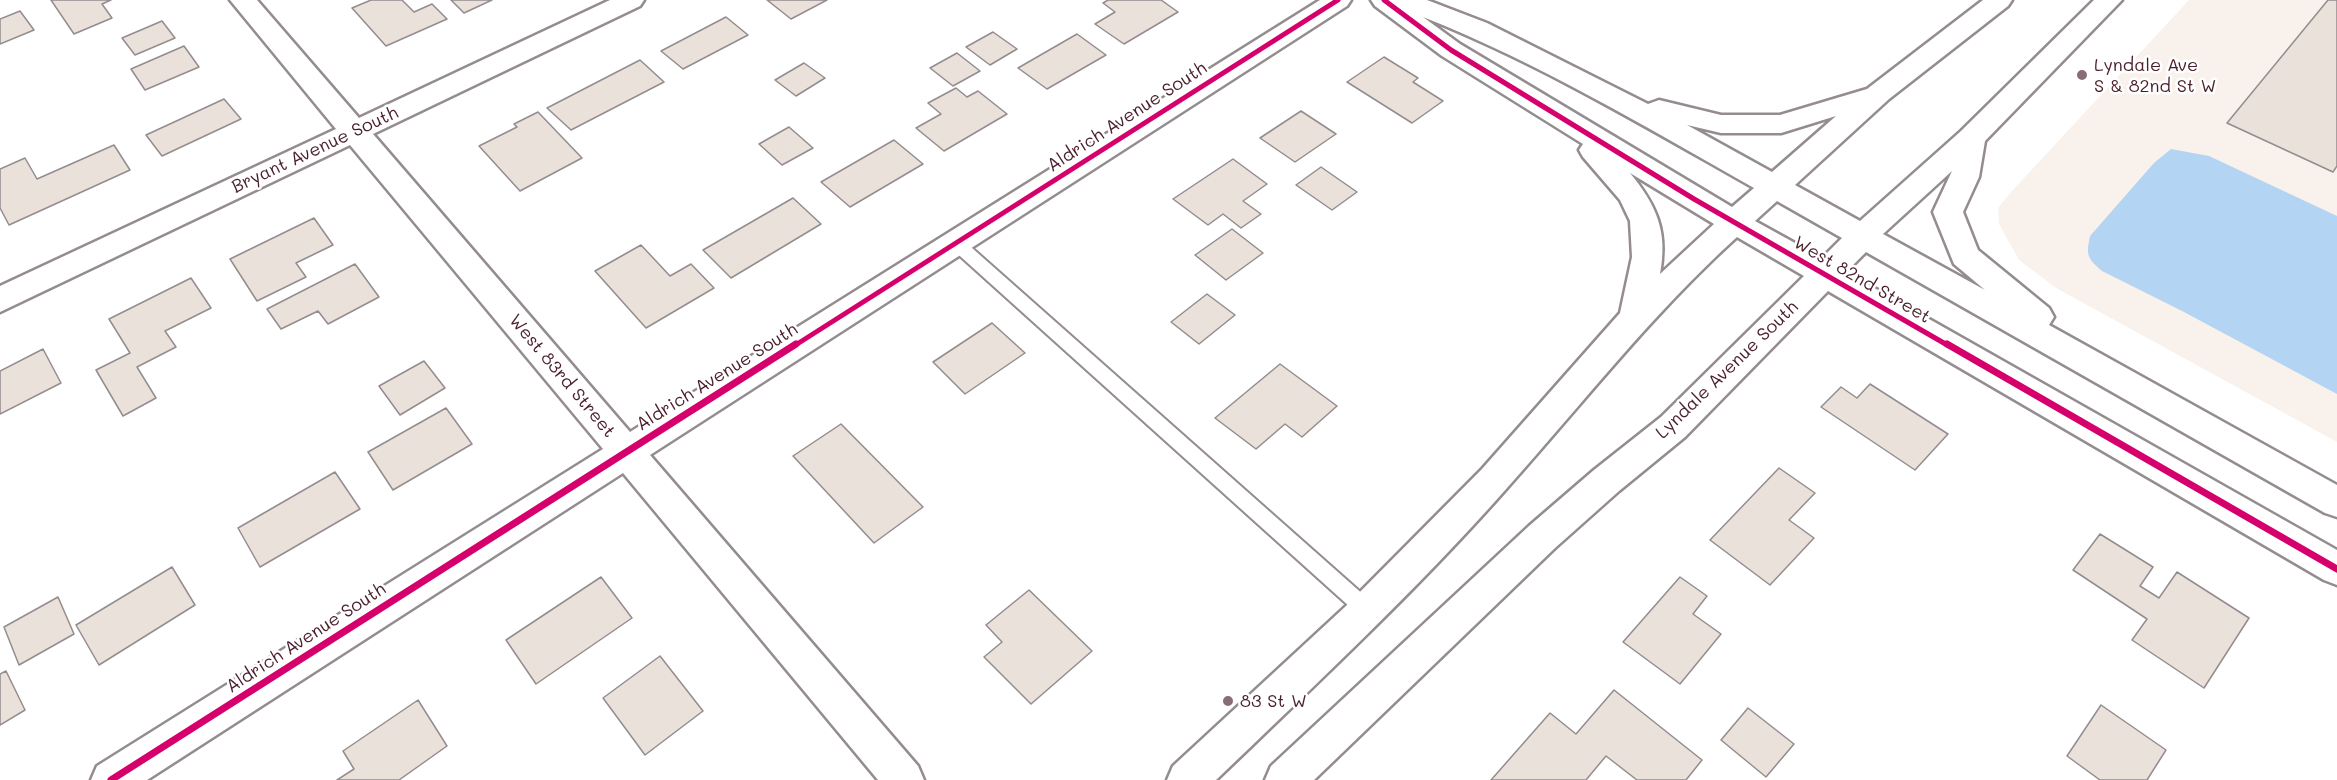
<!DOCTYPE html>
<style>
body{margin:0}
canvas{display:block;background:#fff}
</style>
<canvas width="2337" height="780"></canvas>
<script>
const ctx = document.querySelector('canvas').getContext('2d');
ctx.lineJoin = 'round';
function fill(path, color) {
  ctx.fillStyle = color;
  ctx.fill(path, 'evenodd');
}
function trace(path, color, width, dash) {
  ctx.strokeStyle = color;
  ctx.lineWidth = width;
  ctx.lineCap = dash ? 'butt' : 'round';
  ctx.setLineDash(dash || []);
  ctx.stroke(path);
}
function drawText(font, color, halo, rows, align = 'center') {
  ctx.font = font + ' Mali,sans-serif';
  ctx.lineWidth = 5;
  ctx.setLineDash([]);
  ctx.textBaseline = 'middle';
  ctx.strokeStyle = halo;
  ctx.fillStyle = color;
  for (const [text, x, y, turn = 0] of rows) {
    ctx.save();
    ctx.translate(x, y);
    ctx.rotate((+turn || 0) * Math.PI / 180);
    ctx.textAlign = isNaN(turn) ? turn : align;
    if (halo) ctx.strokeText(text, 0, 0);
    ctx.fillText(text, 0, 0);
    ctx.restore();
  }
}
fill(new Path2D(`
 M2189,0h148v442l-281,-154 -37,-28 -20,-36 -1,-16 13,-16z`), '#f9f2ec');
fill(new Path2D(`
 M2171,149l38,7 128,60v178l-153,-82 -82,-41c-15,-13 -16,-16 -12,-35l64,-73z`), '#b3d4f2');
const building = new Path2D(`
 M51,0h60l-9,4 10,14 -38,16z
 M371,0h31l12,12 18,-8 15,15 -61,27 -34,-38z
 M451,0h41l-28,13z
 M767,0h60l-36,19z
 M1108,0h53l17,12 -54,32 -29,-20 20,-12 -12,-9z
 M2328,0h9v166l-4,6 -106,-49z
 M20,11l14,19 -34,14v-25z
 M726,17l22,18 -65,34 -22,-18z
 M162,21l13,17 -40,17 -13,-17z
 M993,32l24,17 -27,16 -24,-18z
 M1077,34l29,21 -59,34 -29,-21z
 M184,46l15,21 -54,23 -14,-21z
 M957,53l23,18 -27,15 -23,-18z
 M1384,57l34,21 -5,4 30,19 -31,22 -65,-41z
 M640,60l24,22 -93,48 -24,-22z
 M804,63l21,15 -29,18 -21,-16z
 M956,88l11,9 11,-6 29,23 -63,37 -28,-23 25,-14 -13,-11z
 M224,99l17,20 -79,37 -16,-21z
 M1301,111l35,23 -41,28 -35,-24z
 M538,112l44,46 -62,33 -41,-45 38,-19 -3,-3z
 M789,127l24,21 -31,17 -23,-21z
 M894,140l29,24 -73,43 -29,-25z
 M114,145l16,25 -121,55 -9,-17v-39l25,-11 12,21z
 M1233,159l34,25 -24,17 18,13 -20,14 -18,-14 -15,11 -35,-26z
 M1321,167l36,25 -25,18 -36,-25z
 M793,198l28,26 -90,54 -28,-28z
 M314,218l19,27 -37,18 10,14 -49,24 -27,-42z
 M1232,229l31,24 -37,27 -31,-25z
 M641,245l29,31 21,-12 23,24 -68,40 -51,-57z
 M355,264l24,33 -51,27 -10,-13 -37,18 -14,-20z
 M191,278l20,30 -46,23 11,16 -39,20 19,31 -33,18 -27,-46 34,-17 -21,-34z
 M1207,294l28,21 -36,29 -28,-22z
 M992,323l33,30 -60,41 -32,-32z
 M43,349l18,34 -61,31v-43z
 M424,361l21,27 -45,27 -21,-29z
 M1280,364l57,42 -35,31 -17,-13 -29,25 -41,-31z
 M1870,384l78,50 -33,36 -94,-63 20,-20 16,11z
 M446,408l26,36 -79,46 -25,-38z
 M841,424l82,83 -49,36 -81,-87z
 M1779,468l36,25 -26,27 25,18 -44,47 -60,-45z
 M335,472l25,37 -100,58 -22,-39z
 M2100,534l53,33 -13,19 19,12 18,-26 72,46 -45,70 -72,-48 15,-21 -74,-49z
 M172,567l23,38 -96,60 -23,-40z
 M601,577l31,41 -96,66 -30,-44z
 M1680,577l27,19 -14,18 28,20 -41,50 -57,-42z
 M1029,590l63,61 -61,53 -47,-47 18,-15 -16,-17z
 M58,597l16,37 -55,31 -15,-38z
 M660,656l43,55 -58,44 -42,-57z
 M6,671l19,39 -25,15v-51z
 M1614,690l88,70 -16,20h-49l-31,-24 -20,24h-95l59,-67 26,21z
 M418,700l29,46 -48,34h-62l17,-11 -11,-18z
 M2101,705l65,45 -19,30h-47l-33,-24z
 M1748,708l46,36 -28,33 -45,-37z`);
fill(building, '#eae1db');
trace(building, '#948c8e', 1.5);
const lane = new Path2D(`
 M957,238l6,2 411,364 3,6 -3,6 -7,3 -7,-3 -409,-368 -2,-4 2,-4z`);
const street = new Path2D(`
 M230,0h27l102,118 251,-118h34l-4,6 -267,128 257,298 690,-432h31l-4,6 -697,449 268,311 6,14h-46l-255,-307 -476,307h-56l6,-14 506,-317 -253,-304 -350,167v-26l336,-157z`);
const secondary = new Path2D(`
 M1371,0h56l60,23 161,81 11,-4 62,15h59l87,-26 116,-89h29l-4,6 -119,93 -94,86 65,36 101,-90 133,-131h28l-137,141 -6,36 -16,35 15,38 71,58 5,9 -5,8 288,160v32l-12,-4 -459,-261 -20,20 491,278v35l-13,-5 -496,-289 -143,146 -66,54 -64,57 -241,232h-49l6,-14 258,-240 65,-56 67,-53 143,-141 -67,-39c-85,77 -154,166 -230,251 -91,103 -192,197 -291,292h-49l6,-14 173,-160 136,-137 138,-156 12,-56 -2,-36 -10,-21 -37,-43 -4,-7 4,-6 -141,-88 -67,-50zM1423,17c116,46 223,110 331,171l-22,19 -272,-163zM1836,116l-64,56 -85,-47 34,8h60zM1952,171l-19,41 21,52 31,26 -102,-56zM1630,173l84,51 -54,50c8,-42 -3,-68 -30,-101zM1777,201l65,37 -20,20 -67,-37z`);
trace(lane, '#948c8e', 4);
trace(street, '#948c8e', 5);
trace(secondary, '#948c8e', 5);
fill(lane, '#fff');
fill(street, '#fff');
fill(secondary, '#fff');
trace(new Path2D(`
 M1384,0l67,50 243,149 255,147
 M794,346l544,-346`), '#d6006c', 5);
trace(new Path2D(`
 M1947,344l390,225
 M111,780l685,-436`), '#d6006c', 7);
for (const [x, y, r, color] of [
 [2082,75,6,"#896d75"],
 [1228,701,6,"#896d75"]
]) {
  const dot = new Path2D();
  dot.arc(x, y, r, 0, 2 * Math.PI);
  ctx.fillStyle = color;
  ctx.fill(dot);
  trace(dot, '#fff', 2);
}
drawText('18px', '#4a1f2b', '#fff', [
 ["Lyndale Ave",2094,65],
 ["S & 82nd St W",2094,86],
 ["83 St W",1240,701]
], 'left');
drawText('18px', '#4a1f2b', '#fff', [
 ["Aldrich Avenue South",1127,117,-33],
 ["Bryant Avenue South",315,150,-25],
 ["West 82nd Street",1862,280,30],
 ["Lyndale Avenue South",1727,370,-44],
 ["West 83rd Street",562,376,50],
 ["Aldrich Avenue South",717,377,-32],
 ["Aldrich Avenue South",306,638,-33]
]);
</script>
